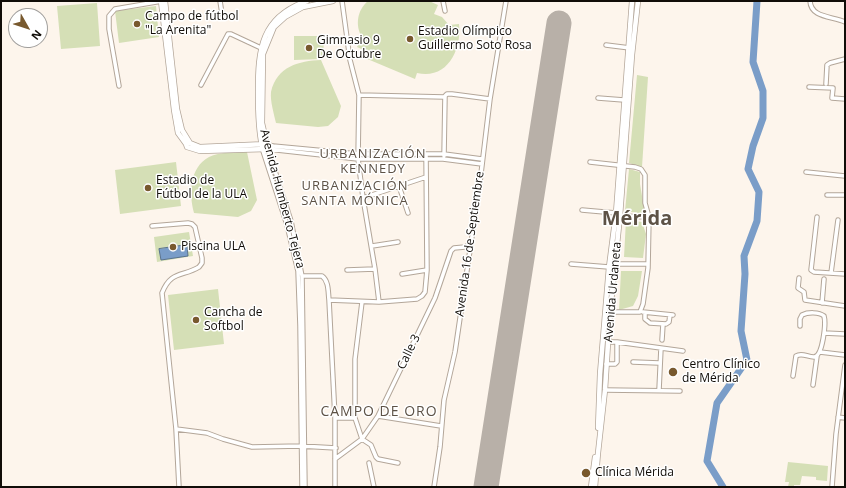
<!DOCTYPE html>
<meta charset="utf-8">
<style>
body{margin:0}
#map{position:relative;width:846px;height:488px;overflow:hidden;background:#fdf5ec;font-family:"Open Sans",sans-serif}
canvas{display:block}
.frame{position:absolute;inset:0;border:2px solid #110d08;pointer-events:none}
.north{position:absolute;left:8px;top:8px;width:40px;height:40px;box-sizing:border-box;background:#fff;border:1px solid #a09e9c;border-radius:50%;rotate:129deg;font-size:11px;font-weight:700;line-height:16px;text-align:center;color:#110d08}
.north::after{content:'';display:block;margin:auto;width:14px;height:18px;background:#78592e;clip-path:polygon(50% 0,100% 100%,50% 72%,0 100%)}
</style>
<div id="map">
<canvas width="846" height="488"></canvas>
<div class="frame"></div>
<div class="north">N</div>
</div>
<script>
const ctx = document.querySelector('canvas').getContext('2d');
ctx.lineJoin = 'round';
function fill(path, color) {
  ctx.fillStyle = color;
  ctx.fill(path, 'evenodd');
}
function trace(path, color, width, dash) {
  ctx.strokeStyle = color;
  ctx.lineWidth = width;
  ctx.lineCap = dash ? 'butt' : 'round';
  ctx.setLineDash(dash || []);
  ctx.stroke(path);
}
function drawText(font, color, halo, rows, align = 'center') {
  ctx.font = font + ' "Open Sans",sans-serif';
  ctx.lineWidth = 3;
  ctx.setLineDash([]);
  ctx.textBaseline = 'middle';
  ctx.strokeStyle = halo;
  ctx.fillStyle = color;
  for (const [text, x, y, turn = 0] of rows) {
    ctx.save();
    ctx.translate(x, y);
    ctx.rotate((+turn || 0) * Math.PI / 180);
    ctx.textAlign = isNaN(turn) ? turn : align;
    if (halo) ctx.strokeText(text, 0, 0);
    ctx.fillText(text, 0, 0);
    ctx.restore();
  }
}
fill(new Path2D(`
 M368,1h61l9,4 -4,9 8,3 7,8 10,-1c3,26 -12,56 -42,49l-2,6 -50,-21 3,-6 -11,-5 5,-10c-7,-11 -5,-27 6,-36z
 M97,3l3,43 -39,3 -4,-43z
 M156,6l3,31 -40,6 -4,-32z
 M294,36h30l-1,23 -29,1z
 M321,60l20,46 -3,11 -10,9 -10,1 -42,-4c-2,-9 -6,-22 -5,-31 6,-26 28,-31 50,-32z
 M637,75l11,2 -6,90 -13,-4z
 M247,152l10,48 -6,11 -13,6 -44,-4c-5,-19 -5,-45 15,-56 11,-5 26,-5 38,-5z
 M176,162l5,44 -61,8 -5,-44z
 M629,169l11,3v12l5,30 -20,-3z
 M626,220l16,2 4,12 -3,24 -19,-1z
 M189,232l4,24 -36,6 -3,-25z
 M621,271h21l-4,25 -5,10 -14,4z
 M218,289l6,55 -50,6 -6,-55z
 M788,462l40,4 -1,15 -11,-1v-3l-14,-1 -2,9h-6v2h-6l1,-5h-4z`), '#d5dfb6');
const water = new Path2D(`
 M187,245l1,11 -27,4 -2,-11z`);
fill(water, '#7a9dc8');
trace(water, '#5a728e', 1);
trace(new Path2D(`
 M723,487l-16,-26 10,-58 30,-43 -6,-29 4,-57 -1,-18 13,-35 2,-29 -11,-23 5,-23 10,-28v-27l-10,-29 4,-61`), '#7a9dc8', 7);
trace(new Path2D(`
 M486,487l73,-464`), '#b8b0a8', 25);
const minor = new Path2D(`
 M220,1l2,13
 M342,1l8,59 9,35 -1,64 5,39 12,71 4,33
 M443,1l2,10
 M810,1c1,17 22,15 35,21
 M606,45l24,3
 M826,84l1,-19 3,-2 15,-4
 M201,85l27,-51h3l30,14
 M119,86l-10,-57v-13l6,-7 47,-8
 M809,87l24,1 -1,10 13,1
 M359,95l85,2
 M598,98l26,2
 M267,144l6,2 85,8h86l38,5
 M262,148l25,77 11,46 2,55 2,161
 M444,156l1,-60 2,-2h5l38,5
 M590,162l45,5 6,2 4,6v28l4,14 -1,51 -5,36 -3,8h-30
 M806,172l39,4
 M399,186l9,27
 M827,195h18
 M363,198l63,-21
 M582,210l34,3
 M620,216l29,1
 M817,217l-6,53 3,2 31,2
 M152,226l36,-3 4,1 3,3 7,31v5l-3,4c-16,10 -28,3 -37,26l14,136 3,58
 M372,246l26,-4
 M571,264l38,3
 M614,264h34
 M347,270l28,-1
 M831,273l7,-53
 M402,274l25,-4
 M302,276h20c7,5 6,16 7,24l6,118v69
 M799,278l-1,10 6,4 1,8 40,6
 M329,300l50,2 38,-3 5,-3 3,-4 2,-22 -1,-116
 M362,302l-7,57v59l7,21 9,6 5,12 2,2 20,4
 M822,303l2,-24
 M643,312l30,3
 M645,313v6l5,4 16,1 3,-2 1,-7
 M824,333l21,1
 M662,340l1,-16
 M608,342h9l66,9
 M820,352l25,3
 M633,362l26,1
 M606,364h9l2,-2v-20
 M793,376l3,-20c6,-4 11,1 18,1 9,-1 12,-34 10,-41 -5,-4 -16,-4 -22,-1l-2,4v7
 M813,385l4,-29
 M605,390l75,1
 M659,390l2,-42
 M378,416l63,10
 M838,417l7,1
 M335,418h20
 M176,429l31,4 16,6 29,8 49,-1 35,2
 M335,459l27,-20 16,-23 57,-118 16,-47 3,-3 11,-1 5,-3
 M369,463l5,24
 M305,487l-3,-211 -11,-55 -23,-72 90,10h85l39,5
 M434,487l6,-40 4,-47 11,-48 25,-170 10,-83 16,-98
 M832,487l4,-53 9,-69`);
const tertiary = new Path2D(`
 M161,1l13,109 4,23 8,11 1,3 13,4 68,-2 -6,-26 1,-69 11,-27 11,-10 18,-10 30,-6
 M165,1l12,108 5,21 8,13 10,4 67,-3
 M262,146c-4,-18 -4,-36 -4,-54 0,-43 3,-75 49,-91
 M598,428l2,-54 9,-107 7,-54 16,-212
 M591,487l4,-30
 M595,487l3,-34 7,-63 5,-78 10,-96 12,-161 6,-54`);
trace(minor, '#b3a699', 5.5);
trace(tertiary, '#b3a699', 6);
trace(minor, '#fff', 3.5);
trace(tertiary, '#fff', 4.5);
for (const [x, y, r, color] of [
 [137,24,4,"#78592e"],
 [410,39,4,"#78592e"],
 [309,48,4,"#78592e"],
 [148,188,4,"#78592e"],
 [173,247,4,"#78592e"],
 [196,320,4,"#78592e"],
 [673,372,5,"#78592e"],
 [586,473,5,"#78592e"]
]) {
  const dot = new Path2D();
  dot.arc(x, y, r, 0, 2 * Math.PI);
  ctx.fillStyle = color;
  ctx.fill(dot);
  trace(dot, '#fff', 1.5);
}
drawText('12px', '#110d08', '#fff', [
 ["Campo de fútbol",145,17],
 ["\"La Arenita\"",145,31],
 ["Estadio Olímpico",418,32],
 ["Guillermo Soto Rosa",418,46],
 ["Gimnasio 9",317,41],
 ["De Octubre",317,55],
 ["Estadio de",156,181],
 ["Fútbol de la ULA",156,195],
 ["Piscina ULA",181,247],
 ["Cancha de",204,313],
 ["Softbol",204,327],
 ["Centro Clínico",682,365],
 ["de Mérida",682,379],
 ["Clínica Mérida",595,473]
], 'left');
drawText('12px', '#110d08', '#fff', [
 ["Avenida Humberto Tejera",282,199,75],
 ["Avenida 16 de Septiembre",470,244,-82],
 ["Avenida Urdaneta",613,292,-85],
 ["Calle 3",409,352,-64]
]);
ctx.letterSpacing = '1px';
drawText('13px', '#5d5246', '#fff', [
 ["URBANIZACIÓN",373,154],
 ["KENNEDY",373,169],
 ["URBANIZACIÓN",355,186],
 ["SANTA MÓNICA",355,201]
]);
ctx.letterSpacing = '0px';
ctx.letterSpacing = '1px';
drawText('14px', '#5d5246', '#fff', [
 ["CAMPO DE ORO",379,412]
]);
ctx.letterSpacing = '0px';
drawText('bold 20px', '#5d5246', '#fff', [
 ["Mérida",637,219]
]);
</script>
